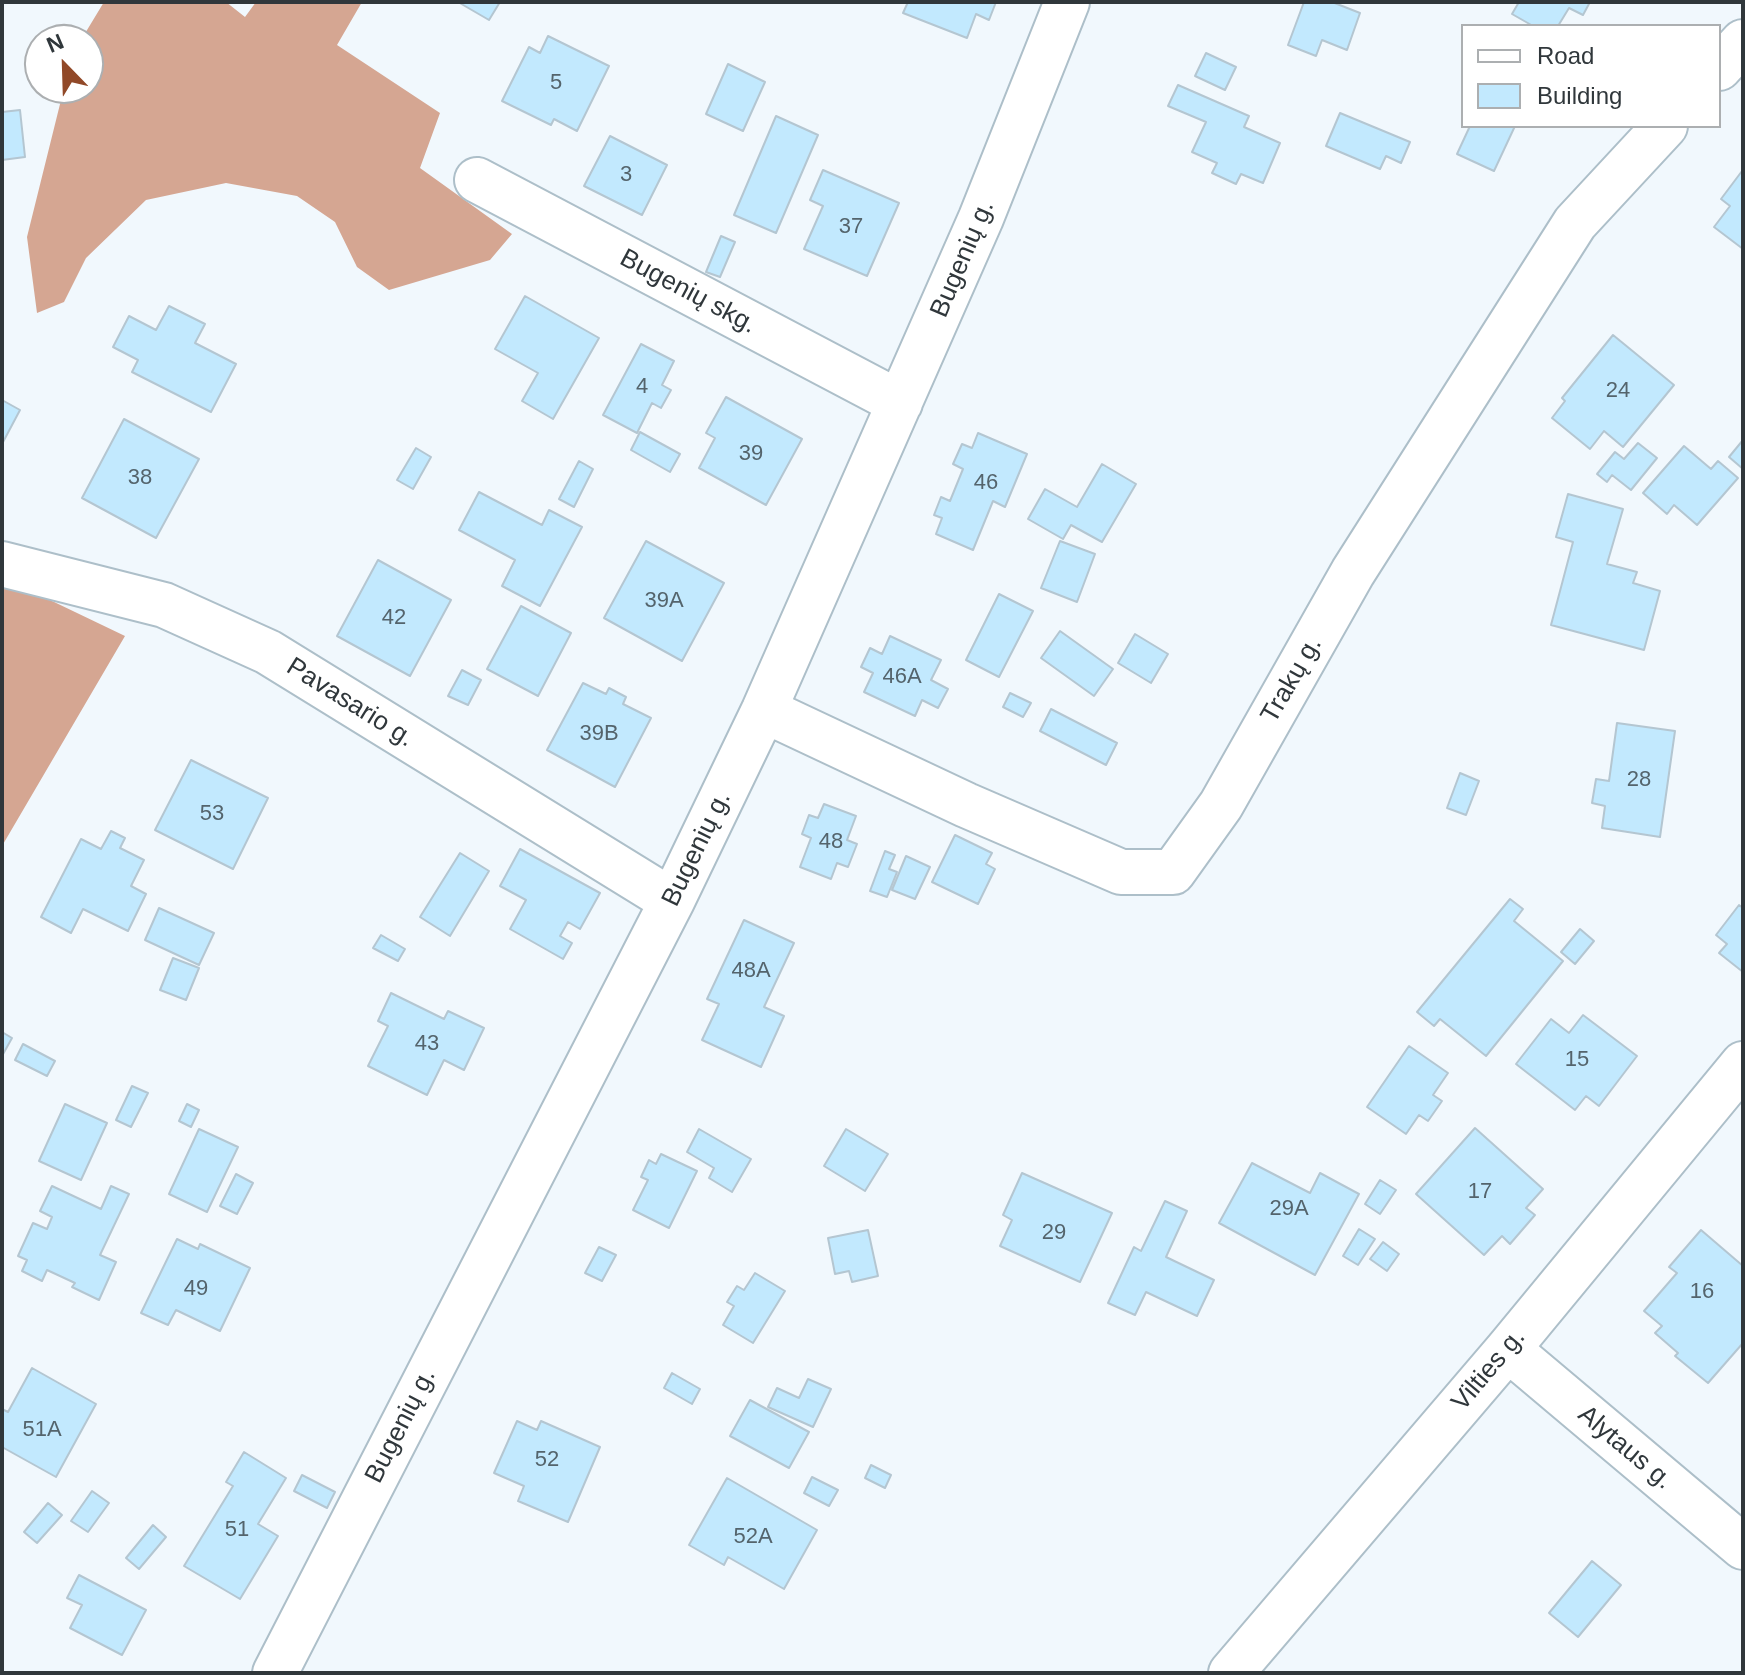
<!DOCTYPE html>
<meta charset="utf-8">
<style>
body{margin:0}
#map{position:relative;width:1745px;height:1675px;overflow:hidden;background:#f1f8fd;font-family:Arial,sans-serif}
canvas{display:block}
.frame{position:absolute;inset:0;border:4px solid #30373b;pointer-events:none}
.legend{position:absolute;left:1461px;top:24px;width:260px;height:104px;box-sizing:border-box;background:#fff;border:2px solid #acafb1;margin:0;padding:10px 14px;list-style:none;font-size:24px;color:#30373b}
.legend li{display:flex;align-items:center;gap:16px;height:40px}
.legend b{width:40px;border:2px solid #acafb1}
.north{position:absolute;left:24px;top:24px;width:80px;height:80px;box-sizing:border-box;background:#fff;border:2px solid #acafb1;border-radius:50%;rotate:337deg;font-size:22px;font-weight:700;line-height:32px;text-align:center;color:#30373b}
.north::after{content:'';display:block;margin:auto;width:28px;height:36px;background:#914928;clip-path:polygon(50% 0,100% 100%,50% 72%,0 100%)}
</style>
<div id="map">
<canvas width="1745" height="1675"></canvas>
<div class="frame"></div>
<ul class="legend">
<li><b style="height:10px;background:#fff"></b>Road</li>
<li><b style="height:22px;background:#c2e9fe"></b>Building</li>
</ul>
<div class="north">N</div>
</div>
<script>
const ctx = document.querySelector('canvas').getContext('2d');
ctx.lineJoin = 'round';
function fill(path, color) {
  ctx.fillStyle = color;
  ctx.fill(path, 'evenodd');
}
function trace(path, color, width, dash) {
  ctx.strokeStyle = color;
  ctx.lineWidth = width;
  ctx.lineCap = dash ? 'butt' : 'round';
  ctx.setLineDash(dash || []);
  ctx.stroke(path);
}
function drawText(font, color, halo, rows, align = 'center') {
  ctx.font = font + ' Arial,sans-serif';
  ctx.lineWidth = 8;
  ctx.setLineDash([]);
  ctx.textBaseline = 'middle';
  ctx.strokeStyle = halo;
  ctx.fillStyle = color;
  for (const [text, x, y, turn = 0] of rows) {
    ctx.save();
    ctx.translate(x, y);
    ctx.rotate((+turn || 0) * Math.PI / 180);
    ctx.textAlign = isNaN(turn) ? turn : align;
    if (halo) ctx.strokeText(text, 0, 0);
    ctx.fillText(text, 0, 0);
    ctx.restore();
  }
}
fill(new Path2D(`
 M104,2h122l19,15 11,-15h106l-25,43 103,68 -20,55 92,66 -22,26 -101,30 -32,-23 -22,-45 -38,-26 -71,-13 -80,17 -60,58 -22,44 -27,11 -10,-76 37,-149h24v-48h-7z
 M2,577l123,59 -123,210z`), '#d5a692');
const building = new Path2D(`
 M458,2h42l-11,18z
 M908,2h88l-7,18 -13,-6 -9,24 -64,-25z
 M1304,2h28l28,11 -13,37 -25,-10 -6,16 -28,-11z
 M1519,2h71l-7,13 -14,-7 -11,18h-25l-21,-12z
 M548,36l61,30 -32,65 -23,-12 -3,6 -49,-24 27,-54 11,6z
 M1206,53l30,14 -11,23 -30,-14z
 M728,64l37,18 -22,49 -37,-17z
 M1178,85l71,31 -5,11 36,16 -17,40 -22,-9 -5,10 -24,-11 5,-10 -25,-11 14,-30 -38,-16z
 M20,110l5,47 -23,3v-48z
 M1340,113l70,29 -9,21 -15,-7 -6,13 -54,-23z
 M776,116l42,19 -42,98 -42,-18z
 M1470,126h45l-21,45 -37,-17z
 M610,136l57,29 -25,50 -58,-29z
 M823,170l76,33 -32,73 -63,-27 19,-43 -13,-6z
 M1742,171l1,1v77l-29,-22 16,-21 -9,-7z
 M721,236l14,6 -15,35 -14,-5z
 M525,296l74,42 -46,81 -31,-18 16,-28 -43,-24z
 M169,306l36,18 -10,19 41,21 -25,48 -79,-40 6,-12 -25,-13 16,-31 27,14z
 M1613,335l61,50 -51,62 -19,-16 -14,18 -38,-31 13,-17 -3,-3z
 M641,344l33,17 -12,24 9,5 -10,18 -9,-5 -15,30 -34,-18z
 M726,397l76,42 -36,66 -67,-37 16,-30 -9,-5z
 M2,400l18,10 -18,34z
 M124,419l75,40 -43,79 -74,-40z
 M640,432l40,22 -10,18 -39,-22z
 M978,433l49,21 -22,53 -12,-6 -20,49 -37,-16 6,-16 -8,-3 7,-18 9,4 13,-32 -10,-5 9,-20 10,4z
 M1743,440v29l-14,-12z
 M1638,443l19,15 -26,32 -19,-15 -5,7 -10,-8 18,-22 9,7z
 M1684,446l27,23 7,-8 20,17 -41,47 -23,-20 -7,9 -24,-21z
 M416,448l15,9 -18,32 -16,-9z
 M579,461l14,8 -19,38 -15,-8z
 M1102,464l34,20 -34,58 -31,-17 -8,14 -35,-20 17,-30 32,18z
 M479,492l63,33 7,-15 33,17 -42,79 -38,-20 13,-26 -56,-30z
 M1568,494l55,15 -16,55 30,8 -4,11 27,8 -16,59 -93,-25 22,-83 -17,-5z
 M646,541l78,42 -42,78 -78,-43z
 M1060,541l35,13 -18,48 -36,-14z
 M378,560l73,40 -41,76 -73,-40z
 M999,594l34,17 -34,66 -33,-17z
 M521,606l50,27 -33,63 -51,-27z
 M1060,631l53,38 -19,27 -53,-38z
 M1135,634l33,20 -17,29 -33,-20z
 M890,636l51,24 -10,20 17,9 -10,19 -16,-8 -7,16 -51,-24 9,-19 -12,-6 9,-19 12,6z
 M462,670l19,10 -13,25 -20,-9z
 M583,683l23,11 3,-6 17,9 -3,7 28,14 -36,69 -68,-37z
 M1010,693l21,10 -8,14 -20,-10z
 M1051,709l66,34 -11,22 -66,-34z
 M1617,723l58,8 -15,106 -58,-9 3,-22 -13,-3 4,-24 13,2z
 M191,760l77,38 -35,71 -78,-39z
 M1460,773l19,8 -13,34 -19,-7z
 M824,804l32,12 -9,24 10,4 -9,23 -11,-4 -6,16 -31,-12 11,-29 -9,-4 7,-19 9,3z
 M111,831l14,7 -5,10 24,12 -13,26 15,8 -18,37 -45,-22 -12,24 -30,-16 40,-78 20,10z
 M955,835l37,18 -6,11 9,5 -17,35 -46,-22z
 M520,849l80,44 -20,36 -12,-7 -8,14 12,7 -9,16 -53,-30 16,-29 -26,-14z
 M885,851l10,4 -6,14 8,3 -10,25 -17,-6z
 M460,853l29,18 -39,65 -30,-19z
 M906,856l24,11 -15,32 -23,-9z
 M1510,899l13,10 -9,12 49,40 -77,95 -46,-37 -6,7 -17,-14z
 M1739,905l4,3v64l-24,-19 8,-9 -11,-9z
 M159,908l55,25 -15,32 -54,-25z
 M744,920l50,23 -30,64 20,9 -23,51 -59,-27 17,-36 -12,-5z
 M1580,929l14,12 -19,23 -14,-12z
 M381,935l24,14 -7,12 -25,-13z
 M173,958l26,10 -13,32 -26,-10z
 M391,993l53,26 4,-8 36,17 -20,42 -20,-10 -17,35 -59,-29 20,-40 -10,-5z
 M1583,1015l54,41 -38,50 -13,-10 -11,14 -59,-46 35,-45 18,14z
 M2,1032l10,6 -10,18z
 M23,1044l32,17 -8,15 -32,-16z
 M1409,1046l39,27 -15,22 9,6 -14,20 -9,-6 -13,19 -39,-27z
 M132,1086l16,7 -17,34 -15,-7z
 M65,1104l42,19 -26,57 -42,-19z
 M187,1104l12,6 -8,17 -12,-6z
 M1475,1128l68,61 -17,19 9,7 -25,29 -8,-8 -18,19 -68,-61z
 M199,1129l39,18 -31,65 -38,-18z
 M699,1129l52,30 -19,33 -23,-14 5,-10 -27,-16z
 M846,1129l42,25 -23,37 -41,-25z
 M661,1154l36,17 -28,57 -36,-18 15,-30 -7,-3 8,-17 7,4z
 M1252,1163l58,30 10,-20 39,21 -44,81 -96,-52z
 M1022,1173l90,40 -32,69 -80,-36 12,-26 -9,-5z
 M236,1174l17,9 -16,31 -17,-8z
 M1380,1180l16,10 -16,24 -15,-10z
 M52,1186l49,23 10,-23 18,8 -29,61 16,7 -17,38 -27,-13 3,-4 -28,-13 -5,11 -20,-10 5,-11 -9,-4 15,-33 14,6 5,-12 -12,-6z
 M1165,1201l22,10 -21,46 48,23 -17,36 -51,-24 -11,23 -27,-12 26,-56 7,4z
 M1359,1229l16,10 -17,26 -15,-9z
 M868,1230l10,46 -26,6 -3,-11 -14,3 -7,-36z
 M1701,1230l42,36v77l-35,40 -33,-27 3,-3 -23,-20 7,-7 -18,-15 33,-38 -8,-6z
 M177,1239l21,10 2,-5 50,24 -30,63 -44,-21 -8,15 -27,-12z
 M1383,1242l16,12 -12,17 -17,-12z
 M599,1247l17,8 -14,26 -17,-8z
 M755,1273l30,18 -32,52 -30,-18 11,-19 -7,-4 10,-16 7,4z
 M32,1368l64,36 -40,73 -54,-30v-38l6,3z
 M672,1373l28,16 -8,15 -28,-16z
 M808,1379l23,10 -18,38 -45,-20 9,-19 22,10z
 M750,1400l59,32 -20,36 -59,-32z
 M517,1421l20,9 4,-9 59,26 -32,75 -50,-21 6,-15 -30,-13z
 M244,1452l42,26 -28,46 20,12 -38,63 -56,-33 49,-80 -7,-4z
 M871,1465l20,10 -6,13 -20,-10z
 M302,1475l33,17 -8,16 -33,-17z
 M812,1477l26,13 -9,16 -25,-13z
 M727,1478l90,52 -33,59 -56,-32 -4,8 -35,-20z
 M92,1491l17,12 -21,29 -17,-11z
 M48,1503l14,12 -25,28 -13,-11z
 M153,1525l13,12 -27,32 -13,-11z
 M1592,1561l29,24 -43,52 -29,-24z
 M79,1575l67,35 -24,45 -52,-27 12,-23 -15,-7z`);
fill(building, '#c2e9fe');
trace(building, '#b4c6d1', 2);
const minor = new Path2D(`
 M1719,68l24,-26
 M477,180l423,223
 M2,564l162,41 104,47 404,249
 M764,710l202,95 155,67h52l48,-67 132,-233 222,-349 90,-97
 M1508,1349l235,198
 M275,1673l397,-772 92,-191 217,-492 86,-216
 M1231,1673l277,-324 235,-285`);
trace(minor, '#adbfc9', 48);
trace(minor, '#fff', 44);
drawText('22px', '#54646c', null, [
 ["5",556,83],
 ["3",626,175],
 ["37",851,227],
 ["4",642,387],
 ["24",1618,391],
 ["39",751,454],
 ["38",140,478],
 ["46",986,483],
 ["39A",664,601],
 ["42",394,618],
 ["46A",902,677],
 ["39B",599,734],
 ["28",1639,780],
 ["53",212,814],
 ["48",831,842],
 ["48A",751,971],
 ["43",427,1044],
 ["15",1577,1060],
 ["17",1480,1192],
 ["29A",1289,1209],
 ["29",1054,1233],
 ["49",196,1289],
 ["16",1702,1292],
 ["51A",42,1430],
 ["52",547,1460],
 ["51",237,1530],
 ["52A",753,1537]
]);
drawText('26px', '#30373b', '#fff', [
 ["Bugenių g.",963,259,-67],
 ["Bugenių skg.",688,292,28],
 ["Trakų g.",1292,680,-60],
 ["Pavasario g.",350,703,32],
 ["Bugenių g.",697,849,-64],
 ["Vilties g.",1489,1370,-50],
 ["Bugenių g.",401,1426,-63],
 ["Alytaus g.",1625,1448,40]
]);
</script>
